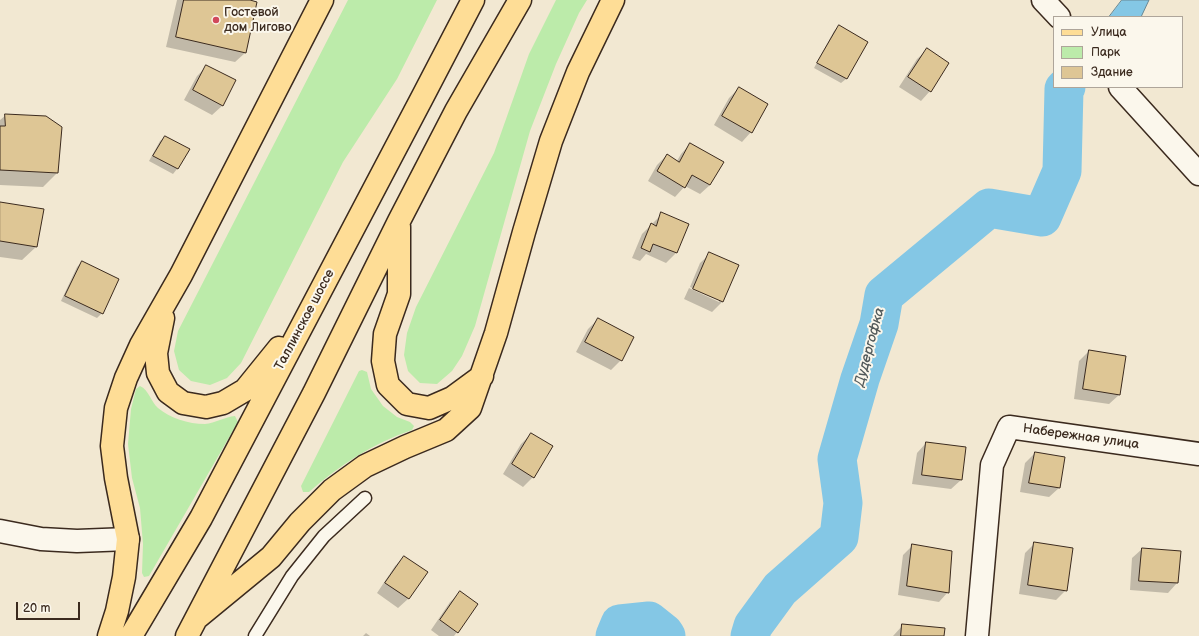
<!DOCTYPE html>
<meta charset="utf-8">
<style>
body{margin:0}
#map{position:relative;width:1199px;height:636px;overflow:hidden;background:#f2e8d2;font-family:"Balsamiq Sans",sans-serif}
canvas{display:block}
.legend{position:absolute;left:1053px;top:16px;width:130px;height:72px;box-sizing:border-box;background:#fbf7ec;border:1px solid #aea59a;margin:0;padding:5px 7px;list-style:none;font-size:12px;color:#3b2a1e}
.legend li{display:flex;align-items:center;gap:8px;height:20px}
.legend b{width:20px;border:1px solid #aea59a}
.scale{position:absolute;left:16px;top:602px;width:64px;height:18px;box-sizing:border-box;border:2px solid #3b2a1e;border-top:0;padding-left:5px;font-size:12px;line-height:14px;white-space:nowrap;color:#3b2a1e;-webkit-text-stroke:3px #fbf7ec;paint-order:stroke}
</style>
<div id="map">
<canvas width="1199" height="636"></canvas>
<ul class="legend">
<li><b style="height:5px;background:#fedd96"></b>Улица</li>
<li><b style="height:11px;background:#bcebaa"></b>Парк</li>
<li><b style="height:11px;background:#dec695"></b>Здание</li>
</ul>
<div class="scale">20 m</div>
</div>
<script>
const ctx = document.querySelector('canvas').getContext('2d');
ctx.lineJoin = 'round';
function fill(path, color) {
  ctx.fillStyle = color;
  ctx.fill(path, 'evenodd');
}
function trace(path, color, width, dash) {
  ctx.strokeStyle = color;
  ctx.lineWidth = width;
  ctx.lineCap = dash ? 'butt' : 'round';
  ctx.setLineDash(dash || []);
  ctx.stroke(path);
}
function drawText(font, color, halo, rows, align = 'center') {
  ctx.font = font + ' "Balsamiq Sans",sans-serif';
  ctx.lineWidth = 4;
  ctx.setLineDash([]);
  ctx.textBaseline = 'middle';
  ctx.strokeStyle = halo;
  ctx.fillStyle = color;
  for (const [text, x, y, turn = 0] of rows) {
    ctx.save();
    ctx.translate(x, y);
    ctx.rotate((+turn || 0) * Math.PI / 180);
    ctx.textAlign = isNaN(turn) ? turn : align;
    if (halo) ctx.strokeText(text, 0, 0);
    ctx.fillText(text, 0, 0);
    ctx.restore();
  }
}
fill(new Path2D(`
 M348,0h89l-40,79 -54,83 -102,201 -14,15 -17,7 -19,-4 -12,-11 -5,-19 4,-20z
 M556,0h31l-8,13 -23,51 -26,67 -55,195 -13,30 -10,15 -15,13 -17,-1 -12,-12 -4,-16 3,-22 9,-26 78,-154 35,-99z
 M362,370l5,2 4,17 12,17 14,11 13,5 4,4 -2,4c-39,13 -72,35 -103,62h-6l-2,-6 58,-115z
 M140,386c9,4 11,16 18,22 12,10 30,16 47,16 10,-1 20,-7 30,-8l3,6 -89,154 -5,1 -2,-4 1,-29 -3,-36 -8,-30 -4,-34 3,-35 5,-20z`), '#bcebaa');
const water = new Path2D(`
 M1122,0h27l-8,17h-32z`);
fill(water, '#84c7e5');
trace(water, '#678895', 1);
fill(new Path2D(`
 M177,0h68l11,3 -11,50 -10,9 -69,-15z
 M839,26l27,16 -20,37 -5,4 -27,-15 20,-37z
 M927,50l3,41 -9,10 -22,-14 18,-28z
 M207,66l28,15 -13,25 -10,9 -28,-15 13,-24z
 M739,88l12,44 -9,10 -28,-17 15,-27z
 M6,115l51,58 -14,14 -43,-2v-65z
 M165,137l23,13 -11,19 -4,5 -24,-13 11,-20z
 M690,144l20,41 -10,9 -15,-8 -10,11 -27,-16 9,-16 10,-10 10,6 4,-7z
 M0,203l37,43 -15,14 -22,-3z
 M662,214l26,10 -12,29 -10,10 -20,-9 -6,7 -8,-3 10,-24z
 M710,254l28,12 -16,36 -10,10 -28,-13 5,-11 30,14v-2l-29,-13 10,-24z
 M82,262l20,51 -5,5 -36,-17 16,-34z
 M598,319l35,18 -12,23 -10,10 -35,-18 12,-23z
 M1089,351l30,44 -10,9 -35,-5 5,-38z
 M531,434l2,43 -10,10 -20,-13 18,-30z
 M926,443l35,37 -10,9 -39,-5 5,-31z
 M1035,453l24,35 -10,9 -29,-5 5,-29z
 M1035,543l31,47 -10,10 -37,-6 6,-41z
 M913,545l35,47 -9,10 -41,-7 5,-40z
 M1142,549l38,2 -3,32 -9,10 -38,-3 2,-32z
 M404,557l22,15 -18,27 -10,9 -21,-15 18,-27z
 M460,593l-3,39 -3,4h-15l-8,-6 19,-28z
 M903,625l40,11h-50z
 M366,633l4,3h-7z`), '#0003');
trace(new Path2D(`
 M615,636l5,-12 29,-3 15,12 2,3
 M750,636l3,-10 27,-37 59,-52 4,-34 -6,-44 23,-80 19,-55 5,-29 105,-87 53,9 20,-46 2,-82 2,-2`), '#84c7e5', 39);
const building = new Path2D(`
 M184,0h66l7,2 -11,51 -70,-16z
 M839,25l29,17 -21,37 -30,-16z
 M927,48l22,15 -18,29 -23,-15z
 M206,65l30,15 -13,26 -30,-16z
 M739,87l29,17 -16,29 -30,-17z
 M5,114l41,2 16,11 -4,46 -58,-3v-44h5z
 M165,136l25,13 -12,20 -25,-13z
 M690,143l34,19 -14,23 -18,-10 -7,13 -28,-17 10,-17 12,8z
 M0,202l44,7 -7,38 -37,-6z
 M661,212l28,12 -12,29 -24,-9 -3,8 -9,-4 10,-25 5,3z
 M709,252l30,13 -16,37 -30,-13z
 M82,261l37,18 -16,35 -38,-18z
 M598,318l36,19 -12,24 -37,-19z
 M1089,350l37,6 -6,39 -37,-6z
 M531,433l22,13 -19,32 -22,-14z
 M926,442l40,5 -4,33 -40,-5z
 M1035,452l30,5 -5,31 -31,-5z
 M1034,542l39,6 -6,43 -39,-6z
 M912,544l40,7 -3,42 -42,-7z
 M1142,548l39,3 -3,32 -39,-2z
 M404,556l24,16 -19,27 -24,-16z
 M460,591l18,13 -20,29 -18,-13z
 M902,624l43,4 -1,8h-43z`);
fill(building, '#dec695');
trace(building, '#3b2a1e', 1);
const service = new Path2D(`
 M255,636l37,-60 32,-40 41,-38`);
const minor = new Path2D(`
 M1043,0l16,17
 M1120,87l79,87
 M0,531l41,8 36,2 51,-2
 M977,636l15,-171 17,-38 190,27`);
const primary = new Path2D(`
 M399,227v67l-14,40 -2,27 5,24 19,19 22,4 23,-10 30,-22
 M163,318l-7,35 2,20 10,19 15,11 23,4 17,-4 22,-13 34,-42
 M198,617l73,-60 29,-35 32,-32 33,-24 40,-19 41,-17 24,-22 26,-75 28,-101 27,-91 27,-69 35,-72
 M109,636l8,-25 7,-34 4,-38 -12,-61 -4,-32 4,-38 10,-30 15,-33 40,-70 141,-275
 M131,636l70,-118 222,-422 50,-96
 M187,636l127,-243 85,-172 57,-110 64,-111`);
trace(service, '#3b2a1e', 15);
trace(minor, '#3b2a1e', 25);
trace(primary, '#3b2a1e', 25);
trace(service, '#fbf7ec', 12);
trace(minor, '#fbf7ec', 22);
trace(primary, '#fedd96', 22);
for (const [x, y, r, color] of [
 [216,20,4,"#d1495b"]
]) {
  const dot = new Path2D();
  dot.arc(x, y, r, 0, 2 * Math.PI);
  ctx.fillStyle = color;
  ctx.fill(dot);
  trace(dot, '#fbf7ec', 1.5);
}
drawText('13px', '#3b2a1e', '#fbf7ec', [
 ["Гостевой",224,13],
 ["дом Лигово",224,28]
], 'left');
drawText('13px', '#3b2a1e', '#fbf7ec', [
 ["Таллинское шоссе",305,320,-62],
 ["Набережная улица",1081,437,8]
]);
drawText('italic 14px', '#51595a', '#fbf7ec', [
 ["Дудергофка",870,347,-75]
]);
</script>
